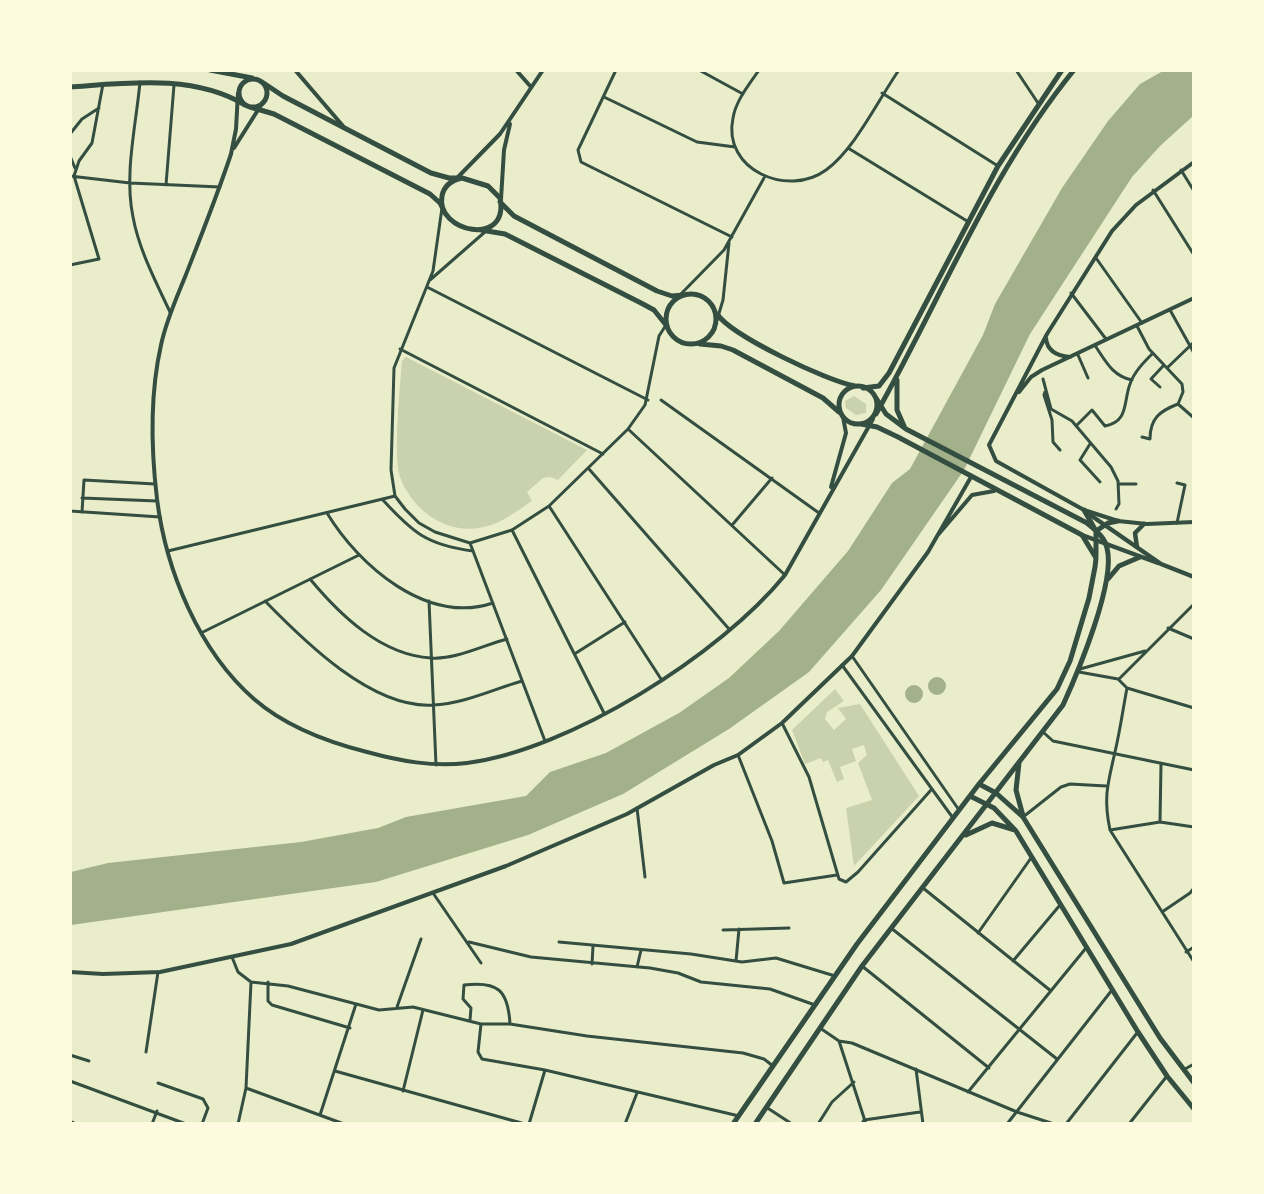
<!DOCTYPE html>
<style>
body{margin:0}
#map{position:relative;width:1264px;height:1194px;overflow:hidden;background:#e9edc9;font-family:"Alegreya Sans",sans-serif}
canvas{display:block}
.frame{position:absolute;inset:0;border:72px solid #fefae0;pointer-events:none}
</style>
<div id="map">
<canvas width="1264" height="1194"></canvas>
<div class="frame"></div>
</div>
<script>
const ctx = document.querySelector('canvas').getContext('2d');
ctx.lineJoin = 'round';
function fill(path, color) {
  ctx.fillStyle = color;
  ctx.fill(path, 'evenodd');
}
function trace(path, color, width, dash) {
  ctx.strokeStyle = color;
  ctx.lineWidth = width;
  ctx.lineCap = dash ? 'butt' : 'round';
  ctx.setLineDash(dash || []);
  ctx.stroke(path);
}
fill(new Path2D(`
 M406,357l181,93 -29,30 -8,-3 -7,1 -16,14 5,9c-15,10 -30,22 -48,26 -37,9 -72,-17 -84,-50 -7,-23 0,-90 2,-116z
 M854,396l12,8v9l-10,2 -10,-7 -1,-7z
 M835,689l9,12 -17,11 -2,7 9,11 12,-11 -8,-11 22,-4 59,92 -65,70 -8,-58 26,-8 -14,-37 9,-8 -3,-10 -12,4 4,12 -16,6 4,12 -7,3 -9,-22 -5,2 -2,-4 -16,6 -13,-34z`), '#cad2ad');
fill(new Path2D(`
 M1163,71h30v45l-33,30 -28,31 -102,157 -66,136 -83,120 -72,82 -80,57 -106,65 -95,41 -152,47 -305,43v-53l37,-9 193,-21 77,-14 28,-11 120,-21 24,-24 56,-19 73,-40 50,-35 50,-47 69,-80 44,-68 18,-14 73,-134 12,-31 67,-116 46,-67 32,-37z
 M928 686a9 9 0 1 1 18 0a9 9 0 1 1-18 0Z
 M905 694a9 9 0 1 1 18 0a9 9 0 1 1-18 0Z`), '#a3b18a');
trace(new Path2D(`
 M616,70l-38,80 3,12 151,75
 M699,70l44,24
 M759,70c-10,15 -23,30 -26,48 -11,52 55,80 93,52 29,-21 52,-70 73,-100
 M1016,70l22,33
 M140,82c-4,44 -16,92 -7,135 6,33 23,65 37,95
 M882,93l116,73
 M604,97l93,45 38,5
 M70,134l12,-15 17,-11
 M848,148l119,73
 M70,156l5,12
 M1181,170l13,21
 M70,176l60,7 90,4
 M166,185l8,-100
 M1153,190l41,65
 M442,208l-9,63 -39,97 -3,102 4,26 10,13 14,14 16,9 35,11 42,-13 37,-24 79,-77 17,-24 14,-69 7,-11
 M1096,258l46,65
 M70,265l29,-6 -25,-83 5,-15 13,-18 11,-59
 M430,280l56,-49
 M427,287l221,113
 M1071,293l35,46
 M676,299l48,-49 40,-72
 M1170,310l24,43
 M1137,326l12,23 33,35 1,8 -5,12 16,14
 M714,330l9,-30 6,-57
 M1096,347c10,15 17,29 36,33
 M400,349l203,105
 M1078,355l10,23
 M1167,368l27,-26
 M1043,379l8,30 21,12 39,46 7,14 1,23 -3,5
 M1160,387l-9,-8 13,-14
 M1045,392l-1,3 8,25 1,22 7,8
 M661,400l158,113
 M1076,426l16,-16 13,16c24,-5 18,-23 25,-42 4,-12 14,-22 23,-31
 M628,429l157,146
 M1142,437l8,2c0,-21 10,-28 28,-35
 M1090,444l-10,16 20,22
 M589,469l140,160
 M1119,484h17
 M82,498l75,3
 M382,499c31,34 45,46 91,52
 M549,506l112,173
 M70,511l90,6
 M82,512l2,-32 71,4
 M327,513c32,53 100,112 166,90
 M1177,523l8,-38 -8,-2
 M733,524l39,-46
 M512,530l92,183
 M470,543l75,198
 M168,551l227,-55
 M310,579c30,36 71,76 121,79 24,2 53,-13 76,-19
 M265,601c39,40 107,108 168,104 30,-1 61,-16 89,-24
 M429,601l7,164
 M1168,628l26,11
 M201,633l158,-78
 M576,653l49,-31
 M852,656l107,154
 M842,665l111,153
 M1080,669l65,-18
 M1079,672l39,7 9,9 67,20
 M1119,679l75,-75
 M1127,688c-4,21 -7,43 -12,64 -7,31 -12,45 -5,78l84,132
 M782,723l27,54 30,102 7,3 12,-10 73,-82
 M1043,732l10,9 141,29
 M738,755l34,86 12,42 53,-8
 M637,808l8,69
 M1023,817l38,-30 9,-3 36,2
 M1160,822l1,-58
 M1110,830l50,-8 34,5
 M923,888l128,103
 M433,893l48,70
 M1162,912l28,-19 4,-5
 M891,928l166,131
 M723,930l66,-2
 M978,933l53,-75
 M469,942l62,15 119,11 28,5 23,9 69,7 45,16
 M559,942l132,12 51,8 34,-4 59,18
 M1186,952l8,-5
 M232,957l6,15 13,10 -5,106 -8,36
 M736,961l3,-32
 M1013,961l47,-56
 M592,964l1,-18
 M862,966l127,102
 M637,967l4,-17
 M251,982l37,4 91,24 34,-3 68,17h29l77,12 156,17 21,6 9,7
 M268,982v19l4,4 78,23
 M397,1007l24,-68
 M470,1020l1,-12 -8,-9 1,-14c34,-4 44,5 46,39
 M481,1024l-3,28 4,7 63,11 194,46
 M820,1028l19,13 13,2 165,69 37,12
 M839,1041l27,83
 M146,1052l12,-80
 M70,1055l19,6
 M916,1069l7,55
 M1185,1069l9,-5
 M335,1071l190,53
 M70,1081l116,43
 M158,1083l45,16 5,9 -6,16
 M246,1088l98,36
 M403,1091l20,-81
 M968,1092l118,-144
 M766,1107l26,17
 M320,1115l36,-111
 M70,1121l6,3
 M152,1124l5,-13
 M529,1124l16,-54
 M625,1124l12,-31
 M818,1124l14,-22 22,-20
 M862,1124l2,-4 56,-8
 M1007,1124l105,-134
 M1066,1124l71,-91
 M1129,1124l38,-48`), '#344e41', 3);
trace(new Path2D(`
 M295,70l48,56
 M516,70l15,17
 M238,93l-2,36 -5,25c-14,42 -30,82 -46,123 -9,22 -19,44 -24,68 -11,49 -10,104 -4,154 9,72 42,152 97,200 31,27 73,43 113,53 33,9 65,15 100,11 102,-13 253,-108 318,-188l88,-156
 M234,148l29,-46
 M1194,162l-58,43 -24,26 -65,103 -58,111 7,16 88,49 34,11 29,3 47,-2
 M458,177l42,-43 43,-64
 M501,199l3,-49 6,-26
 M1046,338c1,13 12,18 24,19
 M1019,392l12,-15 11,-7 152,-72
 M831,487l15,-54 -3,-16
 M937,536l35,-41 22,-4
 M70,972l33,2 57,-2 131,-28 215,-78 121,-52 87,-49 24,-10 44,-32 70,-67 76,-104 43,-75`), '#344e41', 4);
trace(new Path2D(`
 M1086,512l75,52 33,13
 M1082,535l76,28
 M1137,547l-2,-14 9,-9`), '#344e41', 4.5);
trace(new Path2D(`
 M210,70l42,8
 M239 93a14 14 0 1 1 28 0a14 14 0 1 1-28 0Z
 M262,82l21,14 148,77 18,5h13
 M70,87c58,-4 123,-13 175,18
 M250,107l24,7 156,80 10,9 5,10
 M462,178l26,8 12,12c10,50 -65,34 -58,-2 2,-11 11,-16 20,-18z
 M500,202l14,14 143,75 15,5 11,-1
 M481,230l24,4 136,69 13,7 12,15
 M666 319a25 25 0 1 1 50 0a25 25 0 1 1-50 0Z
 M717,314c15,22 110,67 138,72
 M700,344l21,2 12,4 90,48 16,14
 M897,380v30l7,16
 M839 405a19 19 0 1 1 38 0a19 19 0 1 1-38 0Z
 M863,388l16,-2 10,-13 109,-207 64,-96
 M876,414c65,-115 114,-241 198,-344
 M1084,510l12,21v25
 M1096,531l12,-8 10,-2
 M1108,579l11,-13 21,-9
 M1019,763l-3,27 7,26
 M979,784l17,9 27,24 137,221 34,45
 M970,796l24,12 22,23 122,201 29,44 27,33
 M966,835l26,-12 23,7
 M733,1124l124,-180 122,-160 78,-95 13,-28 19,-63 6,-31 1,-9 -14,-23 -184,-98 -21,-10 -16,-3
 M755,1124l107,-158 201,-261c15,-33 53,-123 44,-157 -2,-11 -12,-18 -20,-25l-181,-94 -20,-15 -10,-16`), '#344e41', 5);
</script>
